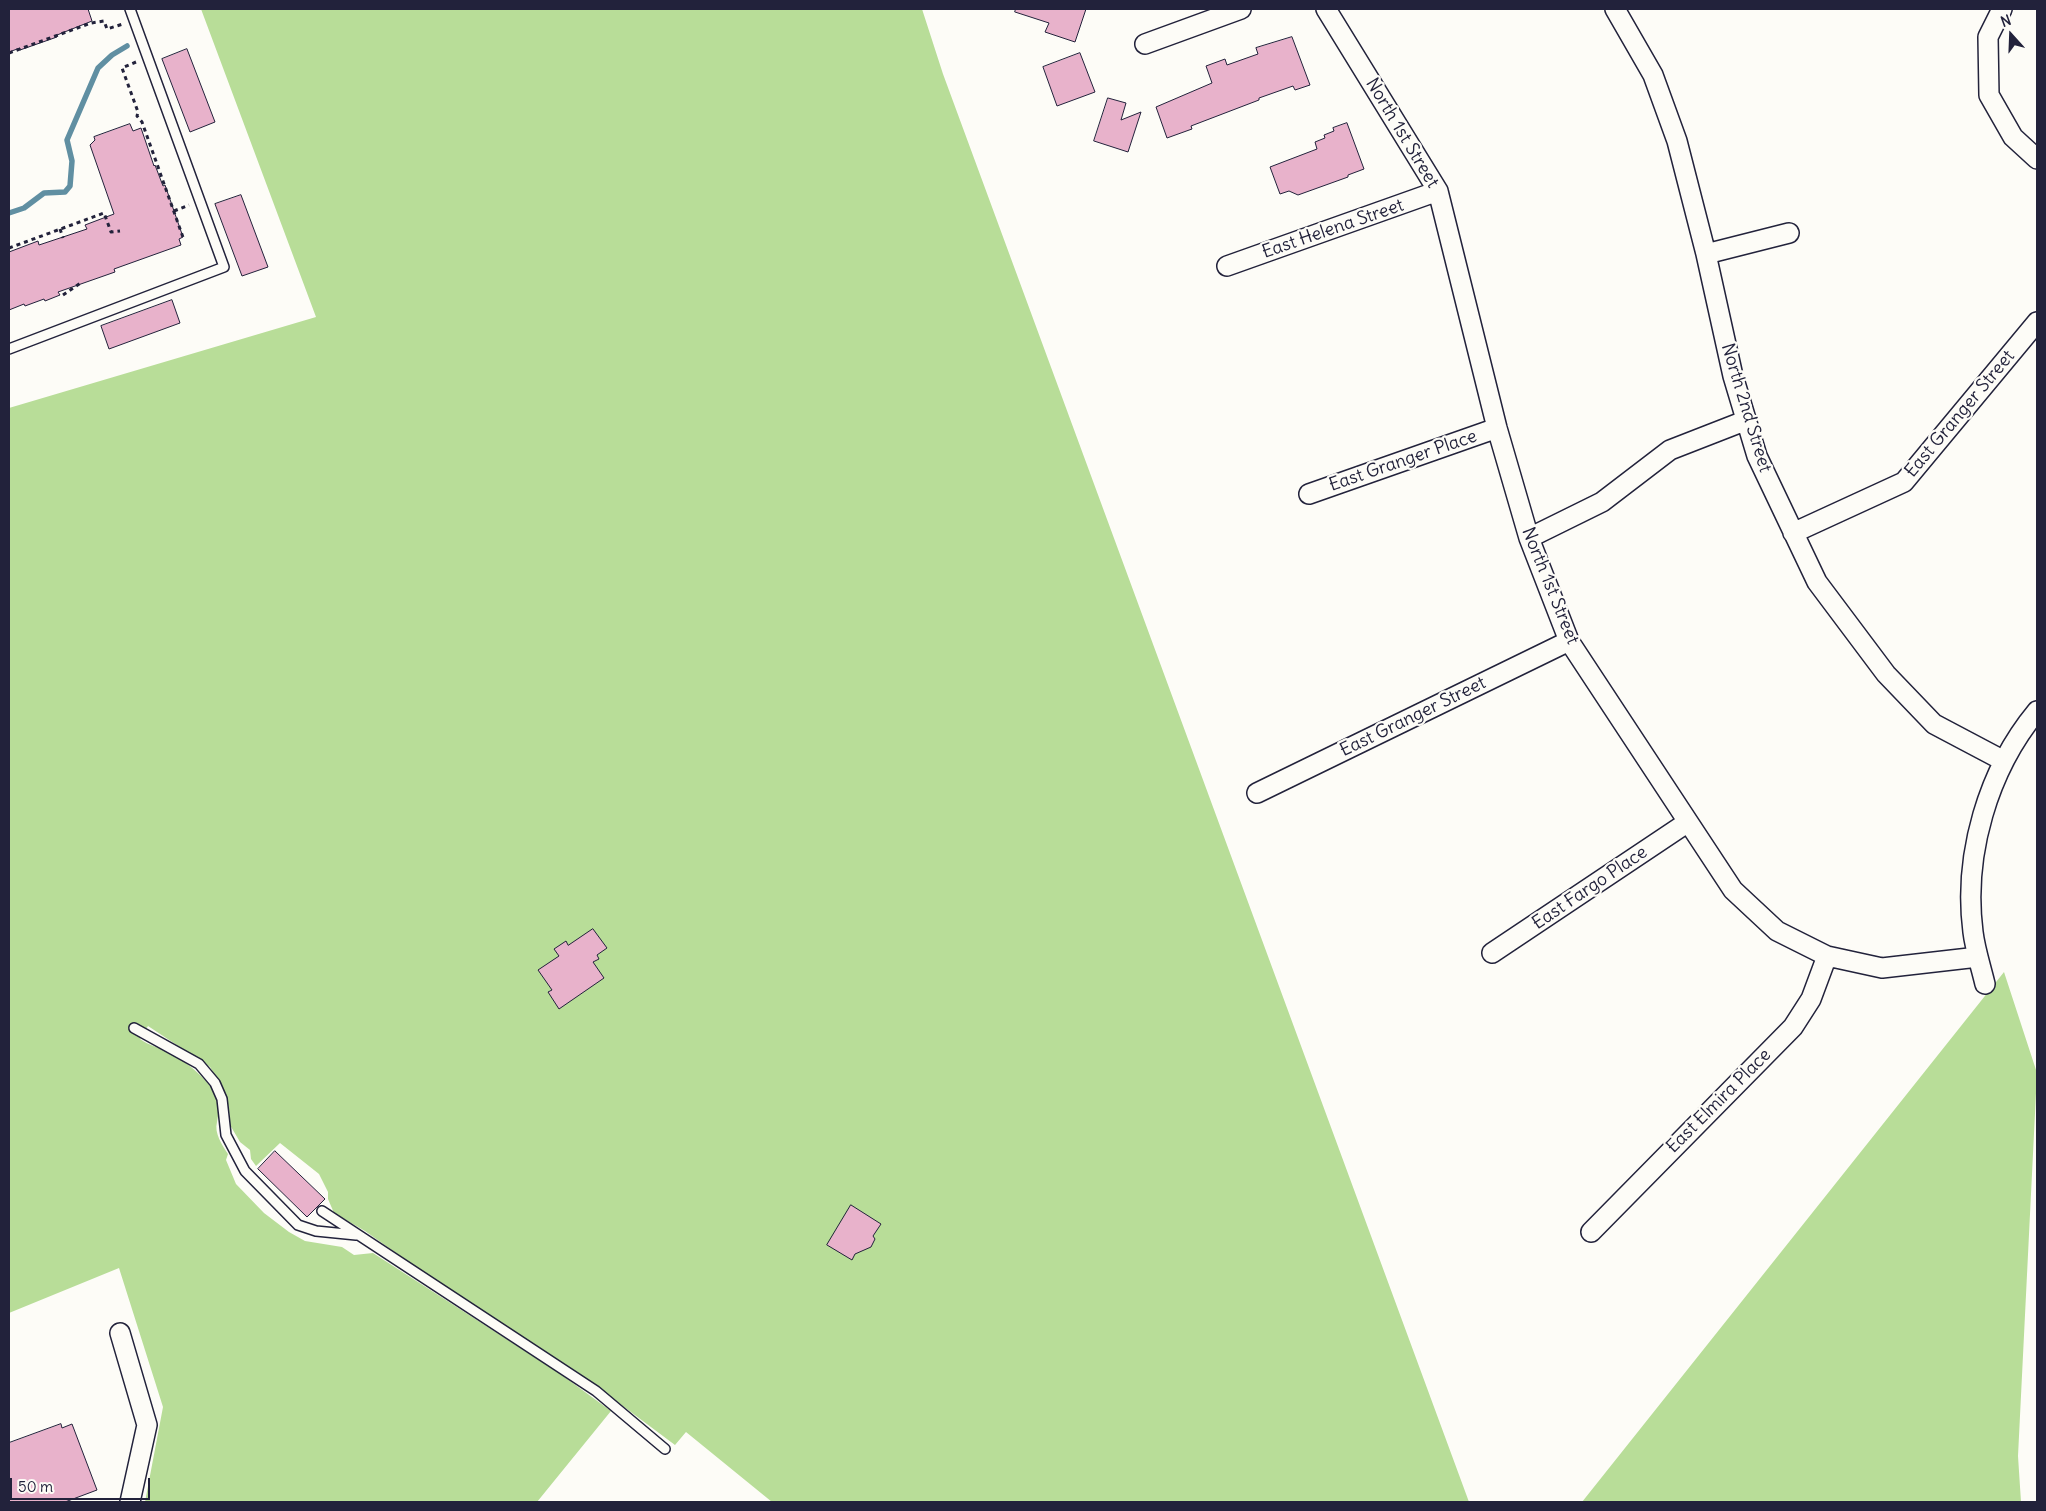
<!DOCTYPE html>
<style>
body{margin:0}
#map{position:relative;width:2046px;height:1511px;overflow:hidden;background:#fdfcf7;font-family:Delius,sans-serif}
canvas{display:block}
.frame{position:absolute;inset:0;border:10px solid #22223b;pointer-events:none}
.north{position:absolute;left:1986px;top:10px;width:50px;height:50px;-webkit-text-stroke:4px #fdfcf7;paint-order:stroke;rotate:340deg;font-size:14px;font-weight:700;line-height:20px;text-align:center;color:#22223b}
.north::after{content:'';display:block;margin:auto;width:18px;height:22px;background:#22223b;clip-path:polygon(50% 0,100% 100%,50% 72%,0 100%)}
.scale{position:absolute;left:10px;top:1478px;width:140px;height:22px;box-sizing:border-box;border:2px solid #22223b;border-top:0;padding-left:6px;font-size:15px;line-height:18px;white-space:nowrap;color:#22223b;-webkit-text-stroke:4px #fdfcf7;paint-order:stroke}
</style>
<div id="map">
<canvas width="2046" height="1511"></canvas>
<div class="frame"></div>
<div class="north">N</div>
<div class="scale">50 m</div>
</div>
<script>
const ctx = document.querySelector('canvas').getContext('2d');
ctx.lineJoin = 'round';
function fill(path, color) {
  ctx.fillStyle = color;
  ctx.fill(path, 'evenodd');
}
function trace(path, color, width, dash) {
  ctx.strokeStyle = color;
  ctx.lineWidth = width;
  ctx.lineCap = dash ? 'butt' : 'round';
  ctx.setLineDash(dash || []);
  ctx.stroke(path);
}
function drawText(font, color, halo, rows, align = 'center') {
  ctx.font = font + ' Delius,sans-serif';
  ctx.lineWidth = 4.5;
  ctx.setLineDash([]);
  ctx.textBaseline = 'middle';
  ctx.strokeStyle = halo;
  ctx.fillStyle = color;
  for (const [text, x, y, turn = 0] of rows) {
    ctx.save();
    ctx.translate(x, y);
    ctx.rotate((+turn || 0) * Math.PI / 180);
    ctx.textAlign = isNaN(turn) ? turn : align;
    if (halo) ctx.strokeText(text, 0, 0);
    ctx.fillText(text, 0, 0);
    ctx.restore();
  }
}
fill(new Path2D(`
 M201,9h721l21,65 526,1428h-697l-86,-70 -11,13 -95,-71 -143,-92 -72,-51 -31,-18 -6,-14v-7l-9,-18 -39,-31 -24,23 -5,-7 -1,-9 -10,-8 -10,-17 -1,-17 -7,-21 -12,-20 -62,-41 -8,13c9,7 19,8 28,13 18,9 46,31 51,51 1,6 -1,13 -2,19 -3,11 5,23 11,32l-2,6 10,24 28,29 25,19 16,9 37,6 12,8 19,-2 186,120 52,38 -74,91h-392l18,-95 -44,-139 -110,45v-905l307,-91z
 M2004,972l33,101 -19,383 3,46h-439z`), '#b8dd98');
trace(new Path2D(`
 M9,213l15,-5 20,-15 21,-1 5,-6 2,-25 -5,-21 31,-72 14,-13 15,-9`), '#608fa2', 5.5);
const building = new Path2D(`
 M9,9h79l4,12 -35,14v2l-37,13v-2l-11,4z
 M1016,9h70l-11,33 -30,-10 4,-9 -34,-11z
 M1292,37l18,48 -15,5 -2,-4 -34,12v2l-68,26 1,3 -25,9 -11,-31 56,-24 -6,-17 19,-7 2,6 31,-11 -2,-6z
 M187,49l28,73 -25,10 -28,-73z
 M1080,53l15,39 -38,14 -14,-39z
 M1108,98l18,5 -5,17 20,-8 -13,40 -34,-11z
 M1347,123l17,46 -16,6v2l-50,18 -9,-4 -9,3 -10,-27 47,-18 -2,-7 10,-4 -1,-3 10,-4 -1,-3z
 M130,124l3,7 8,-3 13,38 1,-1 8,21 2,-1 18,52 -4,2 2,6 -67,24 1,3 -57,20 2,3 -15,6 -1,-2 -19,7 -1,-2 -15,6v-58l29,-11 1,4 48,-16 -2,-4 29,-11 -24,-69 5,-5 -1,-3z
 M241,195l27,72 -26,9 -27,-72z
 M172,300l8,23 -71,26 -8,-23z
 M593,929l14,19 -10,7 2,4 -6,3 11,16 -45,31 -11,-17 4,-2 -14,-20 21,-14 -5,-7 12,-8 2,4z
 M275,1151l50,48 -18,18 -49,-48z
 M851,1205l30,19 -8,12 2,3 -4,8 -16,7 -3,6 -25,-15z
 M61,1424l1,4 10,-4 25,66 -32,12h-56v-59z`);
fill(building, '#e8b2cb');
trace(building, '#22223b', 1);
const lane = new Path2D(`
 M9,349l215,-82 -94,-258
 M134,1028l65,36 16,19 7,16 4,36 19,36 53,54 18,6 40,4
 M322,1211l274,180 69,58`);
const street = new Path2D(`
 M1326,9l112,182 59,237 32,110 40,103 164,249 44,41 50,25 55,12 96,-11
 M1615,9l38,66 24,66 29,113 27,122 24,80 60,126 69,92 48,50 70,37
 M2002,9l-14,28 1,58 24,42 24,22
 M1145,44l96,-35
 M1706,254l83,-21
 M1227,266l211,-75
 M1309,494l188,-66
 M1793,533l111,-51 133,-160
 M1529,538l73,-36 68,-52 77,-30
 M1257,793l312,-152
 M1492,953l196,-131
 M1985,984c-4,-17 -10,-35 -12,-52 -10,-77 15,-162 64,-221
 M1591,1232l202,-205 18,-28 16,-43
 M120,1333l27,92 -17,77`);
trace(lane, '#22223b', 12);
trace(street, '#22223b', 22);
trace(new Path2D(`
 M9,53l82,-30 13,-2 3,8 16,-5
 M136,62l-14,6 16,44 -1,4 5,6 42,118
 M174,211l15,-6
 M60,229l3,9
 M9,248l95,-35 7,19 9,-1
 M63,295l19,-13`), '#22223b', 3, [4, 4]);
trace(lane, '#fdfcf7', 9);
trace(street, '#fdfcf7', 19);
drawText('18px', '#22223b', '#fdfcf7', [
 ["North 1st Street",1402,133,59],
 ["East Helena Street",1333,229,-19],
 ["North 2nd Street",1746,408,73],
 ["East Granger Street",1960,414,-50],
 ["East Granger Place",1403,461,-19],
 ["North 1st Street",1550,586,68],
 ["East Granger Street",1413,717,-26],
 ["East Fargo Place",1590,888,-34],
 ["East Elmira Place",1719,1101,-45]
]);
</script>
